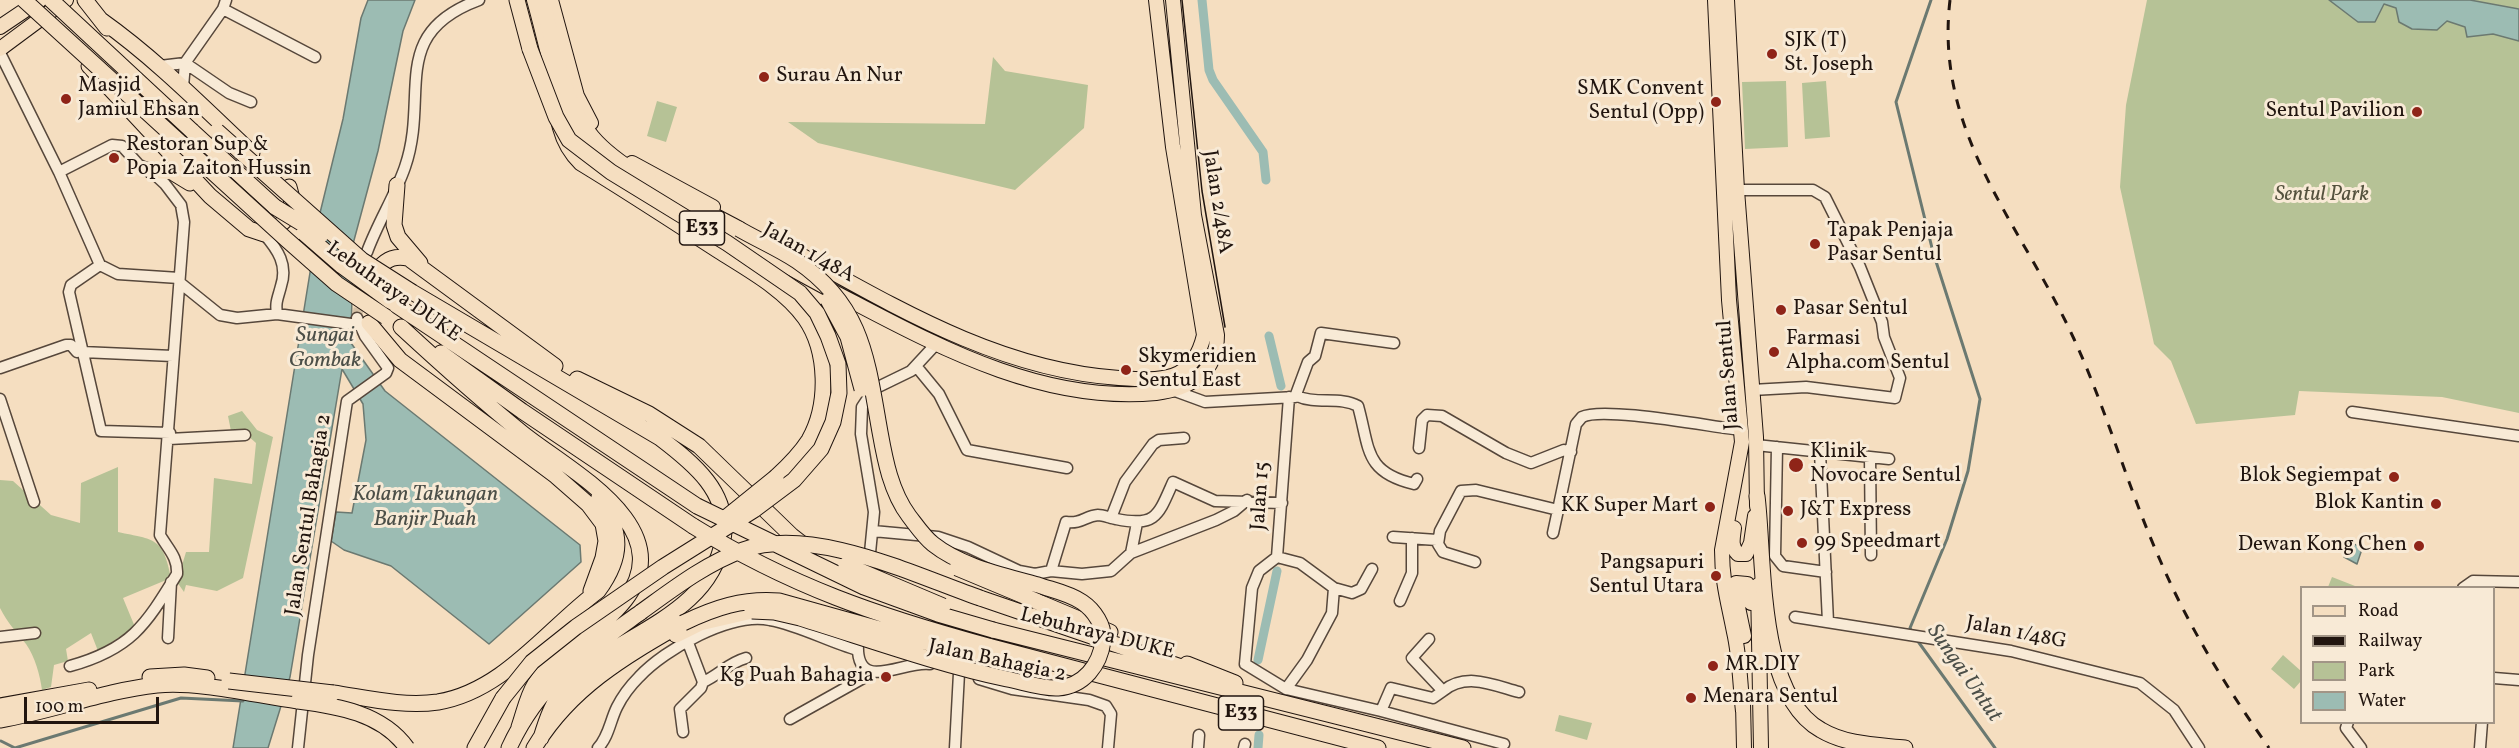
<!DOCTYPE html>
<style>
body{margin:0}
#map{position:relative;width:2519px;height:748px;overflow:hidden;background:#f5dec0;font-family:Vollkorn,serif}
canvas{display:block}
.legend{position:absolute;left:2300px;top:586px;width:195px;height:138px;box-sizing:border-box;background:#f8ead6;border:2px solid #a29586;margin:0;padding:8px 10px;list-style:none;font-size:18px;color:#21150f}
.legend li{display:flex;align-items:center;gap:12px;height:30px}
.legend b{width:30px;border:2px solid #a29586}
.scale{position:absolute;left:24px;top:697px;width:135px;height:27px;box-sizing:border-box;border:3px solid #21150f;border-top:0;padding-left:8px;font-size:18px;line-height:21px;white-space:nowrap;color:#21150f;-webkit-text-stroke:4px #f8ead6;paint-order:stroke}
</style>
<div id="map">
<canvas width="2519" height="748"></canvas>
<ul class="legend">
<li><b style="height:8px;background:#f5dec0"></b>Road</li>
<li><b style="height:8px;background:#21150f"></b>Railway</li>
<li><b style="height:16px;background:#b6c296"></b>Park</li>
<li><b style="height:16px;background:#9cbcb3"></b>Water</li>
</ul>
<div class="scale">100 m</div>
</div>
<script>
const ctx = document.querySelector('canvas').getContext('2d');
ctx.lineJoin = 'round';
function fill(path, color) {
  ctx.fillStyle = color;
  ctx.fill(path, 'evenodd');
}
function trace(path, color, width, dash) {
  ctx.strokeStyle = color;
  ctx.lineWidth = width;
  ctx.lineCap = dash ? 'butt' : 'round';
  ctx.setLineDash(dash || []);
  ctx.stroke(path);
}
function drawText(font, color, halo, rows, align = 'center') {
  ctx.font = font + ' Vollkorn,serif';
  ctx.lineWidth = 6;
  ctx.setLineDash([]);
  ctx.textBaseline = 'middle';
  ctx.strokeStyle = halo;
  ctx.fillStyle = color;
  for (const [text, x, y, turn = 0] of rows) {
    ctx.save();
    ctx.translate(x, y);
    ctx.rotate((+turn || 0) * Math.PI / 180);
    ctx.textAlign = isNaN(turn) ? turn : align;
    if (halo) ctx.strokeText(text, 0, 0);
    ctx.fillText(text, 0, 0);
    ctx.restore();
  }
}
fill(new Path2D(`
 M2147,0h372v413l-77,-16 -143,-6 -4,24 -99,9 -25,-63 -17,-17 -34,-157 6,-82z
 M993,57l12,14 83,14 -4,43 -69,62 -197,-47 -30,-21 197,2z
 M1786,81l2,66 -43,2 -3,-67z
 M1826,81l4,56 -25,2 -3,-56z
 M657,101l20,6 -11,35 -19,-6z
 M242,411l15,19 16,7 -30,141 -26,13 -31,-6 -2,7 -7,-10 9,-30h23l5,-74 38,6 4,-41 -9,-8 -16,-4 -3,-15z
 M118,467v65c37,8 45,5 53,46l-48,20 12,29 -37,24 -7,-18 -25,16 2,12 -14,4 -3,22 -9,3c-2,-15 -7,-33 -16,-46 -10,-13 -18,-20 -26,-36v-128l13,1 38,34 29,8 1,-40z
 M2332,577l23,9 -1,1h-26z
 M2283,655l18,16v10l-7,8 -23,-20z
 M1559,715l33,8 -5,17 -32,-9z`), '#b6c296');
const water = new Path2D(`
 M368,0h47l-12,31 -25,120 -25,93 -2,99 34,48 195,154 1,17 -92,82 -98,-78 -47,-16 -13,-9 5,-29 16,1 14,-73 -3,-36 -21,-35 -52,308 -22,71h-35l86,-531 24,-98 18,-101z
 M2329,0h141l49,9v32l-26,-7 -26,3 -2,-10 -18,-6 -10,9 -25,-1 -13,-7 -3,-14 -12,-4 -9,18h-17z
 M2346,541l13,5 2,6 -4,12 -13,-7z`);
fill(water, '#9cbcb3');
trace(water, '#6b7971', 1.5);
trace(new Path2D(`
 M1912,632l-2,-4 37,-89 21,-68 12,-72 -47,-147 -37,-150 35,-102
 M1917,640l78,108
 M1,741l14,7
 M15,748l166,-50 62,3`), '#6b7971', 3);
trace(new Path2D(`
 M1202,0l7,70 4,10 50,72 3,28
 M1269,336l12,50
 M1258,660l19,-89
 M1258,748l1,-13`), '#9cbcb3', 9);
trace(new Path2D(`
 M357,318l10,-62`), '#d5c0a5', 10, [10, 5]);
const minor = new Path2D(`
 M223,9l92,48
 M0,53l59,119 41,93 18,9 61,4
 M185,63l44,30 22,9
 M160,66l25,-3
 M183,87l2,-24 38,-54 3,-9
 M59,172l53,-27 10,1 17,19 11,5 15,14 16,21 3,17 -24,313c8,14 18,22 17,39 -32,52 -46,75 -107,92
 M1737,190h76l12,7 35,70 22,55 2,15 16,41 -5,20 -89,-11 -54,3
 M264,234c14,16 24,31 17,52 -3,12 -6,16 -4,28l81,11
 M367,252c11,-30 28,-56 38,-85 25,-72 -18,-133 74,-167
 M100,265l-29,20 -2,7 32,139 69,2
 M179,282l41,33 17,3 40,-4
 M82,352l91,4
 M916,366l23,28 28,56 100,18
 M0,368l66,-23h5l6,7
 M1174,387l1,4 30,11 90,-5 13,-35 7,-6 6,-23 73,10
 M1297,396c19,9 43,0 61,10 12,43 6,66 56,78l3,-5
 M1289,397l-12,160 -18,14 -7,17 -7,76 41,25 21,-29 25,-47 2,-25
 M0,399l34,103
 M2352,412l167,24
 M169,439l76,-4
 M1756,445l133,14
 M1777,447l-2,109 8,10 43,6
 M1419,448l3,-28 5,-5 15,1 64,37 25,10 33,-13 7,2
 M1820,452l8,170
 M1870,457l1,98
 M1111,518l14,-36 28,-38 6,-4 25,-2
 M873,531l65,6 30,10 51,24 16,3 16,-3 31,3 29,-3 20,-18 85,-33 18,-9 13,-11
 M1553,533l5,-23
 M1393,537l44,3
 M1131,553l6,-30
 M1277,557l23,6 34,25 18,5 9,-4 11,-20
 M1475,562l-32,-10 -5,-8 2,-13 21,-40 15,-1 82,20 18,-86c1,-1 6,-7 6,-7 21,-11 130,10 159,13
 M869,563l5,-51 -13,-78 1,-27 12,-18 37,-18 25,-27
 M1051,571l15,-49c16,2 19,-6 32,-7 5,0 12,3 18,4 40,8 42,-3 57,-37l42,19 67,2
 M2463,588l10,-7 46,1
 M1400,601l12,-28v-35
 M1795,617l216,34 129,32 34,27 25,38
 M0,637l35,-4
 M168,638l3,-56
 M1429,639l-17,19 31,33c23,-19 50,-6 76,1
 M858,643c-3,52 45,17 72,21
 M2494,678l25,2
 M979,679l33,10 77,11 17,6 5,8 -3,34
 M703,682c16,-7 25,-19 43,-24
 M1286,689l95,22 123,33
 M1381,711l10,-23 42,10 10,-7
 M790,719l84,-47
 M2348,722l-2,6 15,20
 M683,732l-3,-23 21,-21 2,-6 -16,-42
 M298,748l10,-93 39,-254 39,-28 2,-5 -23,-32 -8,-18
 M598,748c11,-12 12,-27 19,-41 5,-10 14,-22 22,-30 26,-28 92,-65 131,-57 29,5 59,22 88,30
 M955,748l4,-75
 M1198,748l1,-13
 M1244,748l1,-4
 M2480,748l2,-26`);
const major = new Path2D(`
 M534,0c16,55 22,113 63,156
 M551,0l26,96 14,27
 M1715,0l14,300 13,142 -20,108c0,32 6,51 12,82 6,26 6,53 9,79
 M1727,0l10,190 19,247 1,69
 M0,27l40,-27
 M0,49l66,-49
 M632,163l81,44
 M688,211c56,31 111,63 167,92 93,49 193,100 301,90 34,-4 61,-20 61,-58l-23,-120 -21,-215
 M790,249c104,57 208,121 329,129 42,3 74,5 85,-43l-31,-188 -17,-147
 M1734,528c-1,10 -4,18 4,26h8l5,-11 4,-27
 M1758,585l3,163
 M1744,636l-9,-43 1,-10 11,1 4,19
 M1743,703l1,45`);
const highway = new Path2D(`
 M85,0l22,28
 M517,0l13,49
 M542,0c12,44 19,101 50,137 31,37 104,68 147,92
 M101,20c55,39 102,87 151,133
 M89,66l121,130 39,33 15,5c22,-8 33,-24 25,-47
 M555,81c2,31 2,59 26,82 46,28 92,58 138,88 30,19 65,38 86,67 23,33 24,87 4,122 -9,14 -21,26 -33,37
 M192,131l83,76
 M150,170l22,2 18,11
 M397,185l-3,40 4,12 22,26
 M379,268c9,-10 16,-12 29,-10l147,108
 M412,292l248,146c33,25 71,55 63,102 -14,78 -108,94 -156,145 -14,16 -20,33 -26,53
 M390,301l307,205
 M369,323l31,37 156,116 32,28 15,20 3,17 -3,17 -12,33
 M401,327c39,36 79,72 120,105 45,37 161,94 104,168 -25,32 -68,50 -90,84 -8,13 -11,29 -16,43
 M441,353l81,58 171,115
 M577,379l72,35 50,32 93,90 18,14 36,15
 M1757,496c8,65 0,198 64,234 25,15 56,15 84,18
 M980,598l216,74
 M1036,601l74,31
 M993,630l470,118
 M676,635l24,-12 52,-12
 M988,646l390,102
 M1187,664l48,19
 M150,677l34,-2 23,3
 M333,693c34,5 70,14 105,9 66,-11 109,-73 160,-111 25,-34 25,-59 1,-94
 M0,706l89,-16
 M0,720c53,-9 103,-29 157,-35 43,-4 97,10 141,16
 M475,748l28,-50
 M509,748c31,-67 75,-95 132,-136
 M534,748c36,-60 90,-91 149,-125`);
trace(minor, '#56473b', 13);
trace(major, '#21150f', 16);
trace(highway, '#21150f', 17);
trace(minor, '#f8ead6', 10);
trace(major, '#f5dec0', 14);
trace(highway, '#f5dec0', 15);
trace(new Path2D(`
 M1182,0l20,191 23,136`), '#21150f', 1.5);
trace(new Path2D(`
 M1950,0c-16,135 72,225 124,339 33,72 54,149 86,221 29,68 67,128 109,188`), '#21150f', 3, [10, 10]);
const highwayBridge = new Path2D(`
 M24,0l263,240 50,44 49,33
 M51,0l141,131
 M217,131l145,129
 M275,207l46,28
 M739,229c19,11 40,20 58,32 66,45 70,98 83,171 5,28 11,60 29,84 7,9 15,21 24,28 29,23 70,31 105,41 14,5 31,8 44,17 12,8 23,24 21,39 -3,24 -19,45 -45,47 -16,1 -35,-6 -51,-9 -70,-15 -139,-40 -207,-61l-26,-6 -22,-1
 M304,233l38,33 48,35
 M354,255l58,37
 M828,300l20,37 14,52
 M697,506l167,81 74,27 55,16
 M724,519l52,-42
 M693,526c97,60 185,90 295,120
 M846,565l97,41
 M957,568l79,33
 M641,612c32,-23 64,-48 102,-62 69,-25 171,25 237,48
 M683,623c31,-15 60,-25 96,-22l161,45 47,10
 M229,681l104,12
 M503,698l29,-36 44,-35 87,-60 91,-57 40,-30 27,-31 12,-27 6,-29 -1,-29 -10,-28 -11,-23 -17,-20 -73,-50 -116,-71 -42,-32 -13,-23 -26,-68
 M298,701c39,5 84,12 109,47`);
trace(highwayBridge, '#21150f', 17, []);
trace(highwayBridge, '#f5dec0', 15);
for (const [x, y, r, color] of [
 [1772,54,6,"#8f2418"],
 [764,77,6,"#8f2418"],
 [66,99,6,"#8f2418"],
 [1716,102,6,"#8f2418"],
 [2417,112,6,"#8f2418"],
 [114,158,6,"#8f2418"],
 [1815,244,6,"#8f2418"],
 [1781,310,6,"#8f2418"],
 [1774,352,6,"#8f2418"],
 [1126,370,6,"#8f2418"],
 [1796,465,8,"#8f2418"],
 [2394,477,6,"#8f2418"],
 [2436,504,6,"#8f2418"],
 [1710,507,6,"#8f2418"],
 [1788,511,6,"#8f2418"],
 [1802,543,6,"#8f2418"],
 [2419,546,6,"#8f2418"],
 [1716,576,6,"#8f2418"],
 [1713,666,6,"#8f2418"],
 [886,677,6,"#8f2418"],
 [1691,698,6,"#8f2418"]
]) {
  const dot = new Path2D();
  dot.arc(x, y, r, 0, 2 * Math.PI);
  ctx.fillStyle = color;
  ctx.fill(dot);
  trace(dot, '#f8ead6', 2);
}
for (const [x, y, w] of [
 [702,228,45],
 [1241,713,45]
]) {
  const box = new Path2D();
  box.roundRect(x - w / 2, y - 17, w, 34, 4.5);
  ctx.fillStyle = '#f8ead6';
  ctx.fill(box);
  trace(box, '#21150f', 1.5);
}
drawText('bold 20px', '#21150f', null, [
 ["E33",702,228],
 ["E33",1241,713]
]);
drawText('21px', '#21150f', '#f8ead6', [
 ["SJK (T)",1784,42],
 ["St. Joseph",1784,66],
 ["Surau An Nur",776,77],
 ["Masjid",78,87],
 ["Jamiul Ehsan",78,111],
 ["SMK Convent",1704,90,"right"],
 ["Sentul (Opp)",1704,114,"right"],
 ["Sentul Pavilion",2405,112,"right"],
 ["Restoran Sup &",126,146],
 ["Popia Zaiton Hussin",126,170],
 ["Tapak Penjaja",1827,232],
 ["Pasar Sentul",1827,256],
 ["Pasar Sentul",1793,310],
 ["Farmasi",1786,340],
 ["Alpha.com Sentul",1786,364],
 ["Skymeridien",1138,358],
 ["Sentul East",1138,382],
 ["Klinik",1810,453],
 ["Novocare Sentul",1810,477],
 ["Blok Segiempat",2382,477,"right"],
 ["Blok Kantin",2424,504,"right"],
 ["KK Super Mart",1698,507,"right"],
 ["J&T Express",1800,511],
 ["99 Speedmart",1814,543],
 ["Dewan Kong Chen",2407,546,"right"],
 ["Pangsapuri",1704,564,"right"],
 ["Sentul Utara",1704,588,"right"],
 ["MR.DIY",1725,666],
 ["Kg Puah Bahagia",874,677,"right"],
 ["Menara Sentul",1703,698]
], 'left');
drawText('italic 21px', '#55523e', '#f8ead6', [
 ["Sentul Park",2322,196]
]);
drawText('21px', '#21150f', '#f8ead6', [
 ["Jalan 2/48A",1216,202,81],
 ["Jalan 1/48A",808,254,29],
 ["Lebuhraya DUKE",393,293,35],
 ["Jalan Sentul",1730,375,-94],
 ["Jalan 15",1262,496,-86],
 ["Jalan Sentul Bahagia 2",310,515,-81],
 ["Jalan 1/48G",2016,634,11],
 ["Lebuhraya DUKE",1097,635,14],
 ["Jalan Bahagia 2",997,662,12]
]);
drawText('italic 22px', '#4c4f48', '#f8ead6', [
 ["Sungai",325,337],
 ["Gombak",325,362],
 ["Kolam Takungan",425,496],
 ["Banjir Puah",425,521],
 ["Sungai Untut",1963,674,55]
]);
</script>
